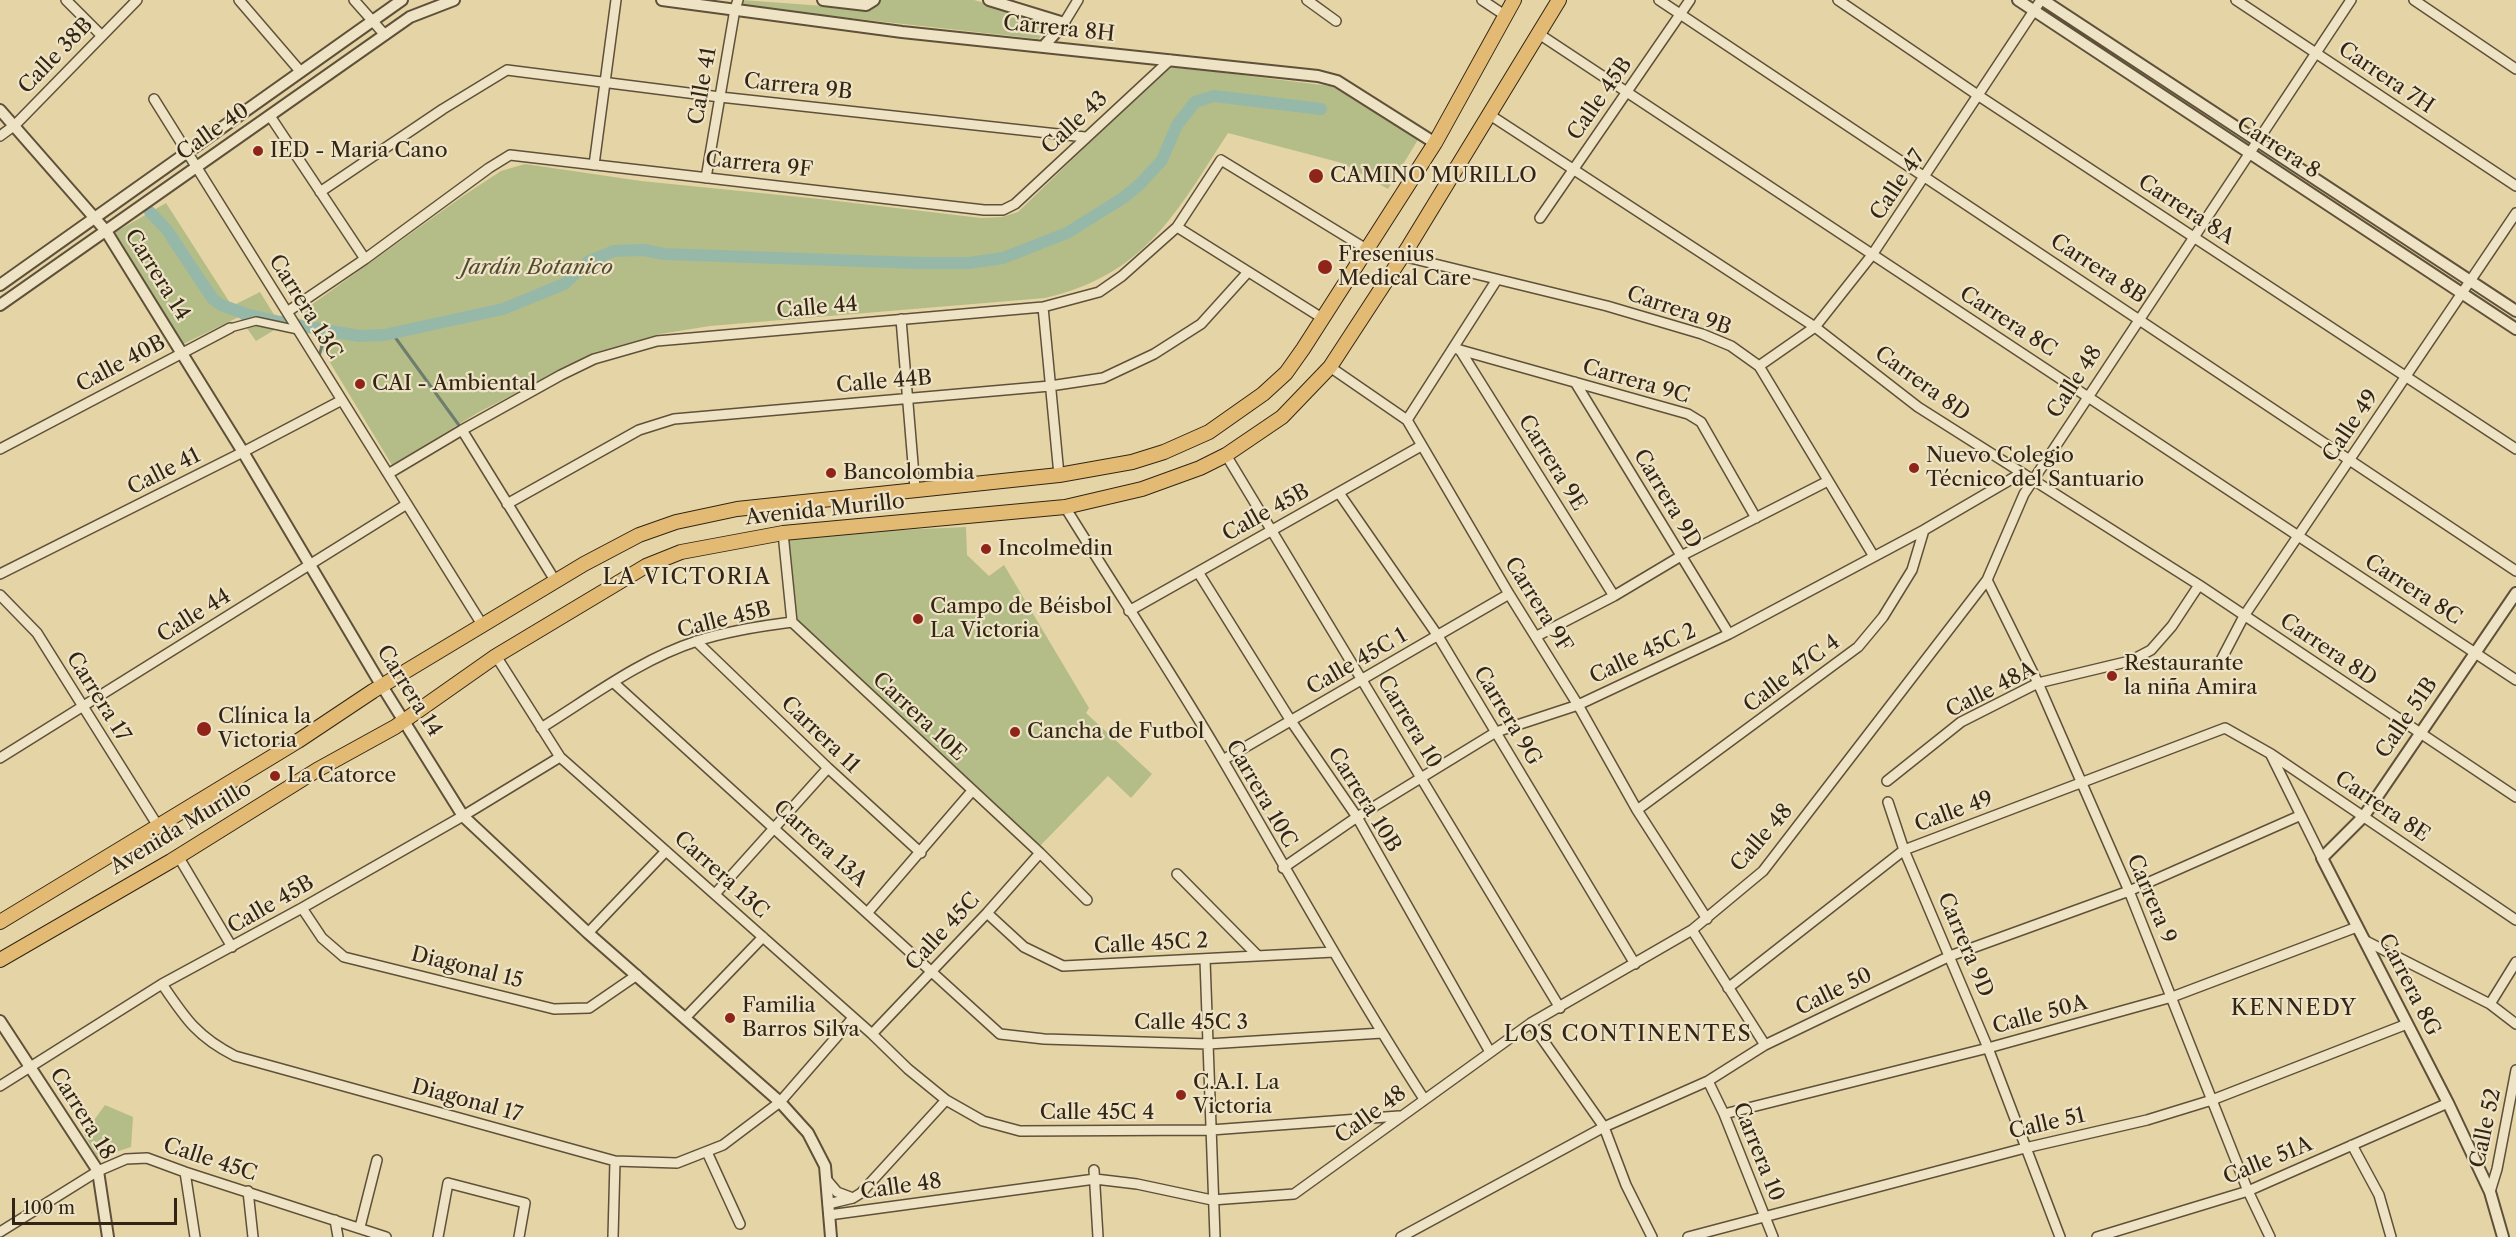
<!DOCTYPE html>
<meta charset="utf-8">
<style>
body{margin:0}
#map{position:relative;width:2516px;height:1237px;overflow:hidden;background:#e5d4a6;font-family:"Libre Caslon Text",serif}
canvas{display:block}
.scale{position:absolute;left:12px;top:1198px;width:165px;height:27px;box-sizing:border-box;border:3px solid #322515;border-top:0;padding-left:8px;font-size:18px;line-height:21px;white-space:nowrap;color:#322515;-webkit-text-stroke:4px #eee3c5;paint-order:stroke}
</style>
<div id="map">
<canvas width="2516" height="1237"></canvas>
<div class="scale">100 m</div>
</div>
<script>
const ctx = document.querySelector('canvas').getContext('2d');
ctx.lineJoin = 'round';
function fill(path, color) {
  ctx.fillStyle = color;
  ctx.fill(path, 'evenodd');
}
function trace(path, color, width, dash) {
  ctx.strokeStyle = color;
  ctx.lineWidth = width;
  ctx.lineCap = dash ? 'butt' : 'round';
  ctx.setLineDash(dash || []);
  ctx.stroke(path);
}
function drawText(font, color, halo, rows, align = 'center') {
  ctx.font = font + ' "Libre Caslon Text",serif';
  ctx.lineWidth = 4.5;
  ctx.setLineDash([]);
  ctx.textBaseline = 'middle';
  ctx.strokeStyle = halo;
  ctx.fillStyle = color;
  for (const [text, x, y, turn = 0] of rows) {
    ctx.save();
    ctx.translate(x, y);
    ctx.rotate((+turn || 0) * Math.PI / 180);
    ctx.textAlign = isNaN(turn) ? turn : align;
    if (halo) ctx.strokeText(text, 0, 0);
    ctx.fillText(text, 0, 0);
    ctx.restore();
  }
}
fill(new Path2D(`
 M742,0l123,9 12,-9h97l75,23 -10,16 -298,-33z
 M1169,66l161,20 15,6 74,46 -31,51 -46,-26 -114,-30c-52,80 -83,142 -183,165l-335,28 -50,8 -64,18 -117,60 -87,53 -92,-152 163,-117 38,-25 24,-7 116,17 179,18 161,19 21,-1 16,-5z
 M166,203l66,103 28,-14 21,34 -25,15 -17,-24 -56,27 -69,-111z
 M966,527l1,28 22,21 15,-11 85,143 -3,5 66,61 -21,24 -23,-22 -68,70 -243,-225 -9,-86z
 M105,1105l28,12 -2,30 -33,11 -14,-24z`), '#b4bd87');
trace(new Path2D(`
 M392,333l69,95
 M319,357l7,-28`), '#6e7d6d', 3);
trace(new Path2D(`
 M150,212l17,18 35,53 11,16 8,6 25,9 34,8 79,14 25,-1 119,-26 61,-25 25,-23 25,-10 30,-1 20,4 254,9h51l34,-5 64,-25 56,-35 17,-14 22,-24 15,-35 18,-23 19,-6 107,13`), '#96b8a8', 12);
const pedestrian = new Path2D(`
 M230,328l26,-7 42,9`);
const minor = new Path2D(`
 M66,0l35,35
 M239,0l61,71
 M354,0l31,35
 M1307,0l29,21
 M1482,0l24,16
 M1659,0l857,571
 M1838,0l141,96 537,353
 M2236,0l280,186
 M2414,0l102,69
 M1064,23l14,-23
 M1539,34l977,646
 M154,99l329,527
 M1490,115l325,212 103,80 281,178 317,212
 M270,116l95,143
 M0,136l15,-11 122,-125
 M594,165l22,-165
 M706,178l29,-169 3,-9
 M320,192l123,-83 64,-39 213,27 365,40
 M1540,218l150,-218
 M1177,227l145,91
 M1402,256l205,50 95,28 29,12 28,20 114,189
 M1043,307l16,168
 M287,312l78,-53 124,-91 21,-13 474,55h19l12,-6 155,-144
 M901,319l14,169
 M1453,348l235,66 13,8 55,96
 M1460,350l154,246
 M1759,366l56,-39 57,-72 169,-255
 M1330,367l77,53 102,174 69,111 59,105 70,109
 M1575,382l154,252
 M1407,420l89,-139
 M462,430l94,152
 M0,449l230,-121
 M1226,455l334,553
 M388,474l74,-44 99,-55 33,-16 63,-18 386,-34 56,-15 23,-16 55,-49 44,-67 147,90
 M1339,493l99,143 197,328
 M507,504l132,-74 35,-11 376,-33 53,-8 51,-24 47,-30 47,-52
 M1065,507c53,86 109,169 159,255 66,113 129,227 200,337
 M783,533l9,89 248,231 47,47
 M1198,572l93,149 66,96 133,235
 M0,574l243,-122 99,-52
 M1987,580l51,103 91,208 119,300 22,46
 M0,595l37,38 121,193
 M1129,611l292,-165
 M1537,636l77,-40 67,-40 147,-75
 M696,641l132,127 93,85
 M496,656l64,101 312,277 36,35 38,31 37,21 37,10 191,-1 188,-14
 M2220,662l24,-46 272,-403
 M614,683l386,351 44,5 164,5 174,-11
 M541,728c50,-31 100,-69 156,-87 31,-10 63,-15 95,-19
 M2271,755l51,103
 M0,758l407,-254
 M1223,760l286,-166
 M1887,781l74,-59 77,-39 92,-22 21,-11 21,-24 27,-41
 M1888,802l16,48 84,198 72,189
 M1637,810l221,-163 25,-30 29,-47 12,-40
 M178,856l54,91
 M1283,868l74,-51 139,-85 82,-27 151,-71 195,-104 96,-56
 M1177,874l80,81
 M715,894l113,-126
 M302,908l20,30 22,19 210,52 35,-1 48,-33
 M868,912l104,-121
 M987,913l37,34 39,19 271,-14
 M1692,930l73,115
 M588,933l78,-82
 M2364,940l126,64 26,20
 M1205,960l10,277
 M162,984c23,34 35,53 73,72l380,105 62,2 46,-18 57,-43 73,-84
 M1728,988l176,-138 321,-122 46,26 245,166
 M2490,1004l26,-42
 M685,1018l78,-81
 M1531,1023l73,104 22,58 26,52
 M872,1034l115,-121 53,-60
 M1708,1081l16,33 49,123
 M0,1086l162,-102 140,-76 161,-92 97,-59
 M1724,1114l264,-66 184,-51 185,-70
 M2352,1145l27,50 12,42
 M707,1152l33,72
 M1094,1170l4,67
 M185,1172l10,65
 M826,1179l11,13 16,6
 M248,1191l5,46
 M2490,1192l7,-23 19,-99
 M828,1204l25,-6 8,-5 85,-93
 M829,1215l266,-36 42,5 75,16 82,-6 237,-171 161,-93 71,-59 224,-291 37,-86 327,-494
 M335,1220l3,17
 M360,1227l17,-67
 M0,1232l98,-61 28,-12 21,-1 38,14 201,65
 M438,1237l10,-54 77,20 -6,34
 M613,1237l2,-76
 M1401,1237l203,-110 104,-46 57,-36 185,-89 179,-65 170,-75
 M1688,1237l337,-89 122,-28 65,-20 195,-76
 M2097,1237l151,-46 200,-88`);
const tertiary = new Path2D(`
 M662,0l240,32 416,44 19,5 98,62
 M823,0l43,5 8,-5
 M989,0l75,23 -20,23
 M2018,0l498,329
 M2043,0l473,311
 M0,110l106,121 137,221 134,226 86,138 125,117 192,169 28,31 17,33 6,71
 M0,285l402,-285
 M0,305l410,-288 44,-17
 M0,1021l98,150 10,66
 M2503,1237l-13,-45 -42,-89 -126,-245 42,-42 152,-223`);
const primary = new Path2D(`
 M0,922l298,-181 75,-50 211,-127 55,-29 37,-13 61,-13 322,-34 73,-13 32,-10 45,-20 54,-38 23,-21 17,-24 132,-206 79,-143
 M0,960l171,-99 146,-91 78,-43 101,-71 150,-90 35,-14 102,-19 282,-26 77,-18 58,-21 26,-13 56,-38 48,-50 79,-121 150,-246`);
trace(pedestrian, '#5f5139', 10);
trace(minor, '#5f5139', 12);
trace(tertiary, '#5f5139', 14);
trace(primary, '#322515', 16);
trace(pedestrian, '#eee3c5', 7);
trace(minor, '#eee3c5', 9);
trace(tertiary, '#eee3c5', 10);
trace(primary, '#e2ba73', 14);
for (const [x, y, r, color] of [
 [258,151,6,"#8f2418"],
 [1316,176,8,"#8f2418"],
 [1325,267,8,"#8f2418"],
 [360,384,6,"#8f2418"],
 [1914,468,6,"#8f2418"],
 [831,473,6,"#8f2418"],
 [986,549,6,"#8f2418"],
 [918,619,6,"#8f2418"],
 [2112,676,6,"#8f2418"],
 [204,729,8,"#8f2418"],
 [1015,732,6,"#8f2418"],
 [275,776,6,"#8f2418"],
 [730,1018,6,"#8f2418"],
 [1181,1095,6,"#8f2418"]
]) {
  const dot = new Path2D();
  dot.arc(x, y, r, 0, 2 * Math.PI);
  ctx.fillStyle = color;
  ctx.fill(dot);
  trace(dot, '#eee3c5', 2);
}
drawText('21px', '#322515', '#eee3c5', [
 ["Carrera 8H",1059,29,6],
 ["Calle 38B",56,56,-46],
 ["Carrera 7H",2386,78,34],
 ["Calle 41",703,86,-80],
 ["Carrera 9B",798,87,6],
 ["Calle 45B",1600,99,-55],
 ["Calle 43",1075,123,-43],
 ["Calle 40",213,132,-35],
 ["Carrera 8",2278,148,33],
 ["Carrera 9F",759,165,6],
 ["Calle 47",1898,185,-56],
 ["Carrera 8A",2186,210,33],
 ["Carrera 8B",2098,269,33],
 ["Carrera 14",157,275,58],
 ["Carrera 13C",305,307,58],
 ["Calle 44",817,308,-5],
 ["Carrera 9B",1679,311,19],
 ["Carrera 8C",2008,322,33],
 ["Calle 40B",121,364,-28],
 ["Calle 44B",884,382,-5],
 ["Carrera 9C",1636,382,16],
 ["Calle 48",2075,382,-57],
 ["Carrera 8D",1922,384,36],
 ["Calle 49",2351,426,-56],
 ["Carrera 9E",1552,463,58],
 ["Calle 41",164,472,-27],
 ["Carrera 9D",1667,499,59],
 ["Avenida Murillo",825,510,-6],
 ["Calle 45B",1266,513,-29],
 ["Carrera 8C",2413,590,33],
 ["Carrera 9F",1538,605,58],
 ["Calle 44",194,616,-32],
 ["Calle 45B",724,620,-14],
 ["Carrera 8D",2328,650,34],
 ["Calle 45C 2",1643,654,-25],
 ["Calle 45C 1",1357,662,-30],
 ["Calle 47C 4",1792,674,-37],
 ["Calle 48A",1991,690,-27],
 ["Carrera 14",409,691,58],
 ["Carrera 17",98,697,58],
 ["Carrera 9G",1507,716,59],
 ["Carrera 10E",919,717,43],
 ["Calle 51B",2407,718,-56],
 ["Carrera 10",1409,722,59],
 ["Carrera 11",820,735,44],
 ["Carrera 10C",1261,794,60],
 ["Carrera 10B",1364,800,58],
 ["Carrera 8E",2382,807,34],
 ["Calle 49",1954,812,-20],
 ["Avenida Murillo",181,828,-31],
 ["Calle 48",1762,838,-49],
 ["Carrera 13A",820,844,42],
 ["Carrera 13C",721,875,42],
 ["Carrera 9",2151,899,67],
 ["Calle 45B",271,905,-30],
 ["Calle 45C",943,932,-47],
 ["Calle 45C 2",1151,944,-3],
 ["Carrera 9D",1965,945,67],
 ["Diagonal 15",467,968,14],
 ["Carrera 8G",2409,985,63],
 ["Calle 50",1834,992,-26],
 ["Calle 50A",2040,1015,-15],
 ["Calle 45C 3",1191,1023],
 ["Diagonal 17",467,1101,15],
 ["Calle 45C 4",1097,1113],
 ["Carrera 18",82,1114,58],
 ["Calle 48",1371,1115,-36],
 ["Calle 51",2047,1124,-13],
 ["Calle 52",2486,1128,-78],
 ["Carrera 10",1758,1152,68],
 ["Calle 45C",210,1160,18],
 ["Calle 51A",2268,1161,-22],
 ["Calle 48",901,1187,-8]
]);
drawText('21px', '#322515', '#eee3c5', [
 ["IED - Maria Cano",270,151],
 ["CAMINO MURILLO",1330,176],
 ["Fresenius",1338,255],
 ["Medical Care",1338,279],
 ["CAI - Ambiental",372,384],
 ["Nuevo Colegio",1926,456],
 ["Técnico del Santuario",1926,480],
 ["Bancolombia",843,473],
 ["Incolmedin",998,549],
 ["Campo de Béisbol",930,607],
 ["La Victoria",930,631],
 ["Restaurante",2124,664],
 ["la niña Amira",2124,688],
 ["Clínica la",218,717],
 ["Victoria",218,741],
 ["Cancha de Futbol",1027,732],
 ["La Catorce",287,776],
 ["Familia",742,1006],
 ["Barros Silva",742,1030],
 ["C.A.I. La",1193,1083],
 ["Victoria",1193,1107]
], 'left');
drawText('italic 21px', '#524b32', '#eee3c5', [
 ["Jardín Botanico",537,268]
]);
ctx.letterSpacing = '1.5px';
drawText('22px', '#322515', '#eee3c5', [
 ["LA VICTORIA",687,578],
 ["KENNEDY",2294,1009],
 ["LOS CONTINENTES",1628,1035]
]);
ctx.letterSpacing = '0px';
</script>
